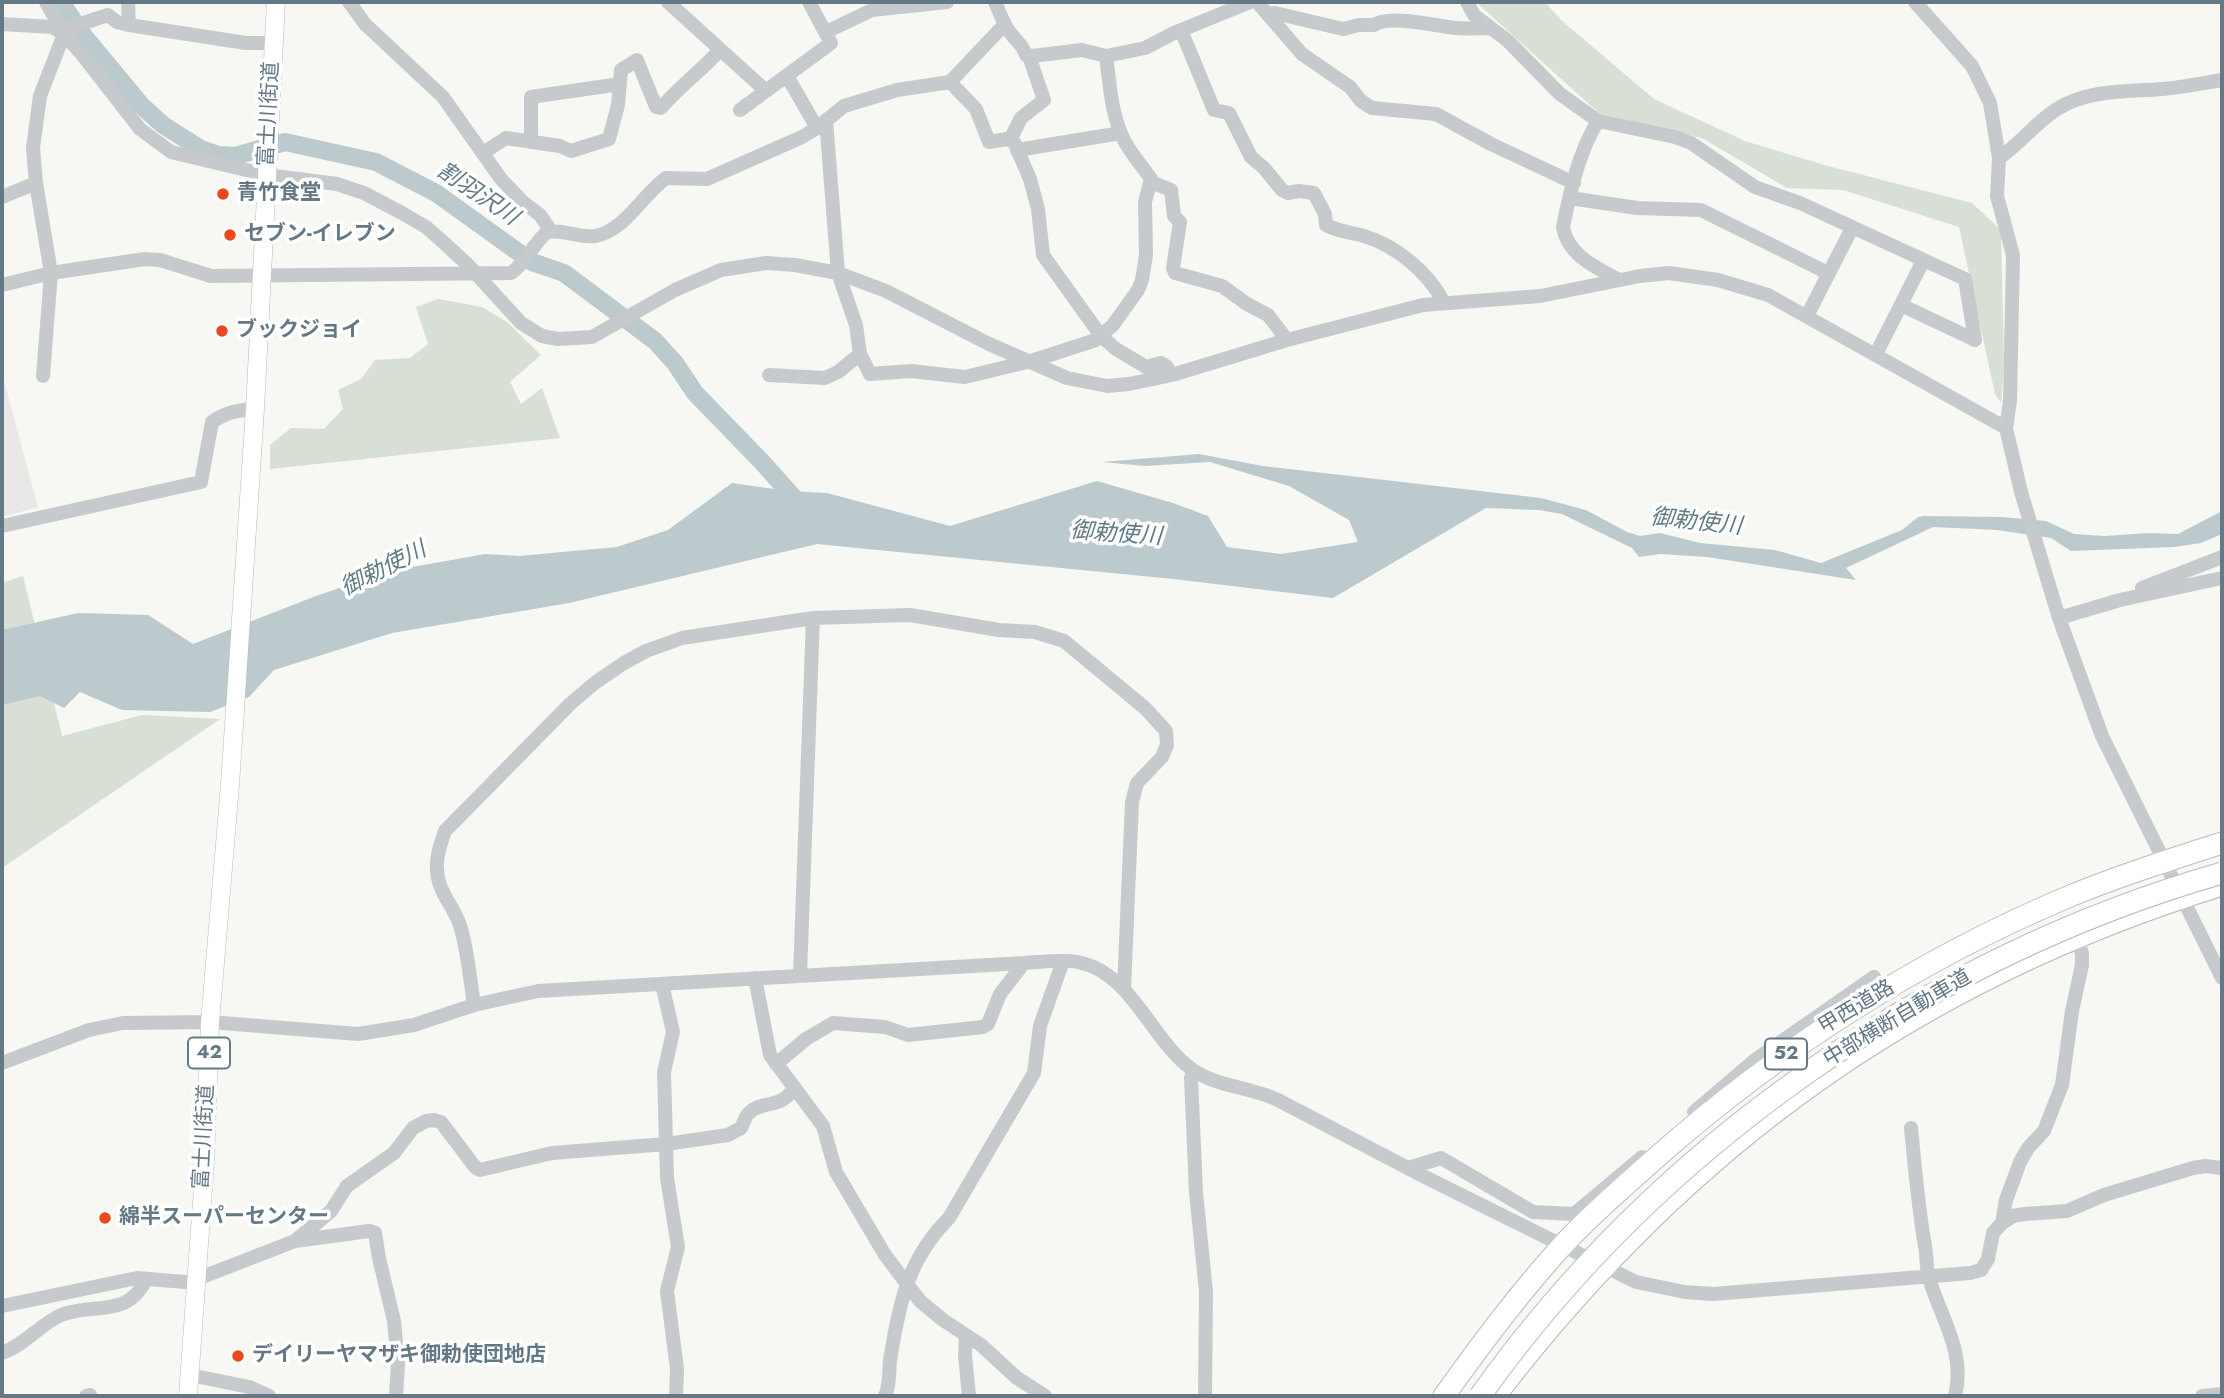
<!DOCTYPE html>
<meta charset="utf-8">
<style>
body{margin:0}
#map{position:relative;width:2224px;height:1398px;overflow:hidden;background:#f7f7f3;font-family:Jost,sans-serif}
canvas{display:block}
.frame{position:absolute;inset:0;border:4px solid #647886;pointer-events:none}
</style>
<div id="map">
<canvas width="2224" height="1398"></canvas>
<div class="frame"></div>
</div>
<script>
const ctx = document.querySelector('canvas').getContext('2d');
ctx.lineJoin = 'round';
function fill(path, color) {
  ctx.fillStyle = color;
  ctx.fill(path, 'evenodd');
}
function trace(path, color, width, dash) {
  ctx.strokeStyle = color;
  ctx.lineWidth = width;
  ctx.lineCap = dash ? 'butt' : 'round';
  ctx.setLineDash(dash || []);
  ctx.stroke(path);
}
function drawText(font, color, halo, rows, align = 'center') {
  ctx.font = font + ' Jost,"Noto Sans JP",sans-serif';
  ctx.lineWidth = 7;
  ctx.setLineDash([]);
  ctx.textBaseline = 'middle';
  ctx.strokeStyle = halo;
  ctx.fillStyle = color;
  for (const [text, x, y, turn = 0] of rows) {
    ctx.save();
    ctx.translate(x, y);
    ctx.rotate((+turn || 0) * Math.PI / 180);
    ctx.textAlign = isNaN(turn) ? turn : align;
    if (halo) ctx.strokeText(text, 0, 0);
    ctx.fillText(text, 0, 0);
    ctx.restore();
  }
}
fill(new Path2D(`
 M4,381l34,126 -36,10v-135z`), '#e8e9e7');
fill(new Path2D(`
 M1476,2h69l16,18 93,79 91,42 79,24 148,38 29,27 3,134 -3,39 -6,-9 -36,-167 -116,-37 -56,-2 -85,-50 -102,-24z
 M438,299l44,8 25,15 34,33 -31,27 11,22 21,-16 18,50 -290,31v-24l21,-17 33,1 19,-20 -5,-19 23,-11 14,-19 35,-2 18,-14 -12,-37z
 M23,576l39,160 80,-21 78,4 -218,149v-285z`), '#d8dfd4');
fill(new Path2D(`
 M1199,454l64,12 278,32 45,12 41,22 13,4 20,-3 40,10 75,7 46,13 81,-33 16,-13 5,-1 79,1 44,4 28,13 31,2 44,-3 29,1 44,-23v23l-21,9 -27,4 -103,4 -20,-13 -54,-8 -64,-3 -87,41 10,12 -149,-23 -47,-3 -21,3 -7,-9 -70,-34 -23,-4 -53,-2 -153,90 -160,-19 -356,-35 -248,59 -177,30 -118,37 -25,27 -39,15 -88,-2 -42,-18 -16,16 -24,-12 -38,9v-75l76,-17 70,2 45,29 123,-48 74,-25 95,-17 34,2 98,-9 51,-17 64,-47 56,8 39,2 123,33 147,-45 76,22 35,13 19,31 54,7 77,-12 -9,-22 -60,-34 -79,-24 -65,4 -43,-4z`), '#bcc9cd');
trace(new Path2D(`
 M61,2l23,34 58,70 21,19 38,24 17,6 17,1 50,-14 91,20 60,31 96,69 32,11 91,68 20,22 20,30 67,69 41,46`), '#bcc9cd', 18);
const major = new Path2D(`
 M188,1396l17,-235 5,-139 20,-237 25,-376 21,-407`);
const highway = new Path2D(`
 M1444,1396c37,-52 75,-103 118,-150 29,-32 64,-61 96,-90 121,-106 257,-194 405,-257 52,-22 106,-39 159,-56
 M1495,1396c193,-252 423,-417 727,-511`);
trace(major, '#b7bcbf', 19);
trace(highway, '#b8bcbf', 23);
trace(new Path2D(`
 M46,2l18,32
 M128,2l1,23 117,18h28
 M349,2l16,22 78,73 58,82 22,23 17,13 11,16
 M668,2l98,89
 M995,2c5,11 9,24 17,33 6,8 11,10 14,20l6,1 50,-6 24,6 39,-8 29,-15 76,-31
 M1257,2l45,52 48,33 11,14 11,7 64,6 55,30 83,39
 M1467,2l7,13 34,26 52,53 38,27 77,16 16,6 64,44 45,16 165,76 10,61
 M1915,2l57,64 18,37 9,55 -2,38 16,59 -3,146 -4,27 15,64 38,126 43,118 120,242
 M1267,14l8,-1 68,16 16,-4h15c14,-11 63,1 82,3 11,1 22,0 33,0
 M2,24l50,3 12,7 16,18 60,77 31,23 96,23 70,9 27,9 38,20 24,14 16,14 26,24 53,58 21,13 16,3 34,-2 83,-47 46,-20 45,-7 29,2 43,8 48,18 103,53 78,34 40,8 22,-2 43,-9 115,-35 136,-35 117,-9 100,-20 29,-3 49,7 50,15 238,133
 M1181,30l33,80 15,3 22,44 13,11 18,22 6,3 11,-2 15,2 11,21 1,11c13,7 24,7 38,11 33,10 64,36 80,67
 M826,32l46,-22 75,-8
 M787,76l30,52
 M950,82l26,27 13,33 18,-3 7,3 16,37 8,30 5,46 58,81 15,13 30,18 15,-4 5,3 6,9
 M740,110l91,-67 -22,-41
 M826,120l12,153 18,52 4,29 10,20 41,-3 54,6 66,-16 65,-21 17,-15 25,-35 4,-10 4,-25 -1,-53 6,-23c-8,-12 -19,-24 -26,-37 -14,-26 -15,-57 -19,-86
 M1598,121c-19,30 -28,71 -35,106 5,29 33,40 56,53
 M1010,140l11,-22 23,-18 -15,-44
 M531,142v-45l89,-13
 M1017,150l104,-17
 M483,153l23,-15 54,8 11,5 38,-12 9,-34 3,-35 16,-10 19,47 5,1c18,-21 40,-37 58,-57
 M1999,158c21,-14 36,-35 58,-49 32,-20 70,-17 106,-20 20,-2 40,-6 59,-9
 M1151,182l20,8 3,26 6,6 -7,46 2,5 47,13 25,18 21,11 19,25
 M2,197l34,-14
 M1570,198l67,10 64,2 127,63
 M2,285l49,-12 94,-14 15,1 51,16 300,-3c15,-10 22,-29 36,-41 16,-3 32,6 48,4 30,-5 48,-42 71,-58l41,1 95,-42 15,-9 27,-22 53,-16 53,-8 55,-58
 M1901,305l74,35
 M1807,316l45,-88
 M1876,354l47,-93
 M769,375l56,3 13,-6 22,-18
 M43,376l8,-103 -15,-90 -3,-35 7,-52 24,-62 7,-7 37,-12 9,7 12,3
 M2,526l199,-44 11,-60c14,-10 27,-12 43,-13
 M2142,588l80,-31
 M2059,618l61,-18 102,-22
 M800,975l13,-357
 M755,978l15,77 53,71 13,46 49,83 35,46 23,19 38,25 36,33 28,18
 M662,984l11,48 -9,40 3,106 11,69 -11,44 10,78 -1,27
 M474,1005c-4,-25 -6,-52 -13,-76 -4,-17 -16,-29 -21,-44 -7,-19 -1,-37 5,-54l125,-127 26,-22 28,-19 22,-12 36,-13 131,-20 97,-3 89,15 36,2 29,9 81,67 21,23 1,14 -5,12 -25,26 -5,19 -8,187
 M2,1063l87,-33 34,-7 87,-1 148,12 56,-9 60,-20 64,-14 486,-28c18,-1 37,-4 54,-1 55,11 72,78 115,108 25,17 58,17 85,30l145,76 213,106 49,10 28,2 257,-21 11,-3 7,-11 5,-26 9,-10 4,-23 14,-38 8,-14 16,-17 18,-46 10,-74 10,-46v-12l-6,-16
 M776,1064l30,-25 27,-16 52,4 23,8 75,-8 5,-3 12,-30 24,-31
 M1194,1071l-3,7 5,114 10,100 -1,104
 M1694,1112l61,-52 119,-83
 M1911,1128c4,40 7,78 14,118 2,10 1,22 4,32 12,41 37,74 26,118
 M1408,1168l33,-10 92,54 41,2 68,-57
 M2002,1223l11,-7 12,-2 42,-3 37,-16 89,-27 12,-2 17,2
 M295,1241l74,-10 6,2 4,25 15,63 4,43 -2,32
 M197,1279l98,-38 36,-30 16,-25 47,-33 19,-25 13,-7 8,-1 7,2 34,45 5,3 72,-17 114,-9 62,-9 13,-7c3,-5 4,-12 8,-15 12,-13 30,-3 45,-24
 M2,1306l135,-28 60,5
 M966,1335l-1,20 4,41
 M2,1353c23,-8 37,-28 59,-38 32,-13 67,4 85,-36
 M190,1375l59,12 20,9
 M86,1396l4,-1
 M885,1396c6,-12 3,-28 6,-42 9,-54 18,-96 58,-136l85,-145 6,-47 23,-65
 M2202,1396l20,-2`), '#c6cacd', 14);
trace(major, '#fff', 18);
trace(highway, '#fff', 21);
const highwayBridge = new Path2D(`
 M1480,1396c177,-249 449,-439 742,-523`);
trace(highwayBridge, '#b8bcbf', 23, []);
trace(highwayBridge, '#fff', 21);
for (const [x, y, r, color] of [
 [223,194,7,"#ec471e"],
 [230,235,7,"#ec471e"],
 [222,331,7,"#ec471e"],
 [105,1218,7,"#ec471e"],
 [238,1356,7,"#ec471e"]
]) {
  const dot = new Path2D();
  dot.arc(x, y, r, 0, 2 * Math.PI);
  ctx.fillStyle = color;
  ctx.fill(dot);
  trace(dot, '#fff', 2.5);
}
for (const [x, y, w] of [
 [209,1053,42],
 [1786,1054,42]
]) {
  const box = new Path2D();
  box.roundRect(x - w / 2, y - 15.5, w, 31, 5);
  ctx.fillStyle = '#fff';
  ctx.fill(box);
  trace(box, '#647886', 2);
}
drawText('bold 19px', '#647886', null, [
 ["42",209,1053],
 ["52",1786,1054]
]);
drawText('21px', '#647886', '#fff', [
 ["富士川街道",270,114,-87],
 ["甲西道路",1857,1008,-31],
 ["中部横断自動車道",1898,1019,-31],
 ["富士川街道",205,1137,-87]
]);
drawText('bold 21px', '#647886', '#fff', [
 ["青竹食堂",237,194],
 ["セブン-イレブン",244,235],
 ["ブックジョイ",236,331],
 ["綿半スーパーセンター",119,1218],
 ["デイリーヤマザキ御勅使団地店",252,1356]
], 'left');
drawText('italic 23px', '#607b83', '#fff', [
 ["割羽沢川",477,195,34],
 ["御勅使川",1696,523,6],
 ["御勅使川",1116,535,4],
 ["御勅使川",384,570,-27]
]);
</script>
